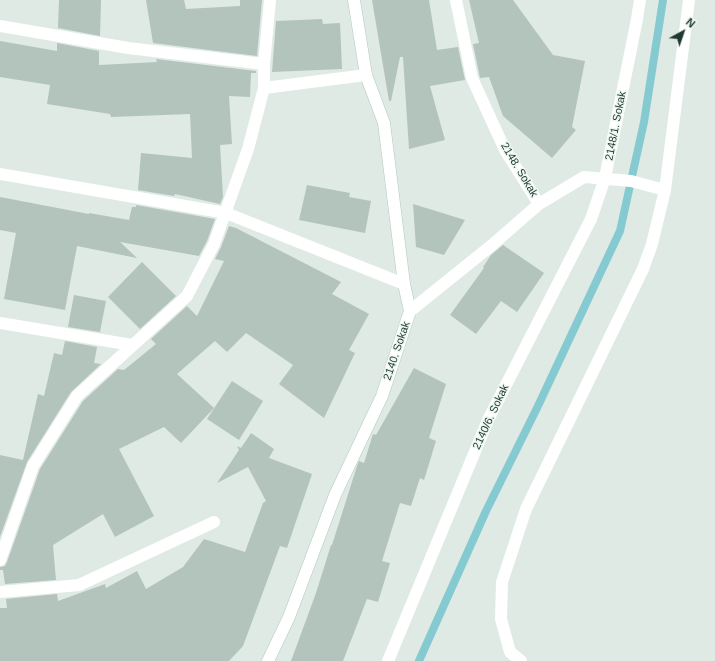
<!DOCTYPE html>
<style>
body{margin:0}
#map{position:relative;width:715px;height:661px;overflow:hidden;background:#deeae3;font-family:Arial,sans-serif}
canvas{display:block}
.north{position:absolute;left:663px;top:12px;width:40px;height:40px;-webkit-text-stroke:3px #eef7f2;paint-order:stroke;rotate:40deg;font-size:11px;font-weight:700;line-height:16px;text-align:center;color:#1f3930}
.north::after{content:'';display:block;margin:auto;width:14px;height:18px;background:#1f3930;clip-path:polygon(50% 0,100% 100%,50% 72%,0 100%)}
</style>
<div id="map">
<canvas width="715" height="661"></canvas>
<div class="north">N</div>
</div>
<script>
const ctx = document.querySelector('canvas').getContext('2d');
ctx.lineJoin = 'round';
function trace(path, color, width, dash) {
  ctx.strokeStyle = color;
  ctx.lineWidth = width;
  ctx.lineCap = dash ? 'butt' : 'round';
  ctx.setLineDash(dash || []);
  ctx.stroke(path);
}
function fill(path, color) {
  ctx.fillStyle = color;
  ctx.fill(path, 'evenodd');
}
function drawText(font, color, halo, rows, align = 'center') {
  ctx.font = font + ' Arial,sans-serif';
  ctx.lineWidth = 3;
  ctx.setLineDash([]);
  ctx.textBaseline = 'middle';
  ctx.strokeStyle = halo;
  ctx.fillStyle = color;
  for (const [text, x, y, turn = 0] of rows) {
    ctx.save();
    ctx.translate(x, y);
    ctx.rotate((+turn || 0) * Math.PI / 180);
    ctx.textAlign = isNaN(turn) ? turn : align;
    if (halo) ctx.strokeText(text, 0, 0);
    ctx.fillText(text, 0, 0);
    ctx.restore();
  }
}
trace(new Path2D(`
 M419,661l67,-150 52,-105 82,-175 24,-109 19,-122`), '#84cad0', 8);
fill(new Path2D(`
 M59,0h42l-1,36 -42,-8z
 M146,0h38l2,9 54,-3v-6h22l-5,56 -104,-13z
 M372,0h57l8,50 21,-3 7,33 -35,6 15,54 -36,9 -6,-92h-3l-9,44h-2z
 M469,0h44l40,55 32,6 -13,66 4,3 -24,28 -49,-42 -14,-39 -9,1 -7,-34 6,-1z
 M322,19l1,5 17,-1 2,46 -70,3 4,-51z
 M0,41l57,10v-8l42,8v14l58,-3 -1,-3 100,12v2h-5l-1,24 -21,-1 3,48 -12,1 3,52 -3,7 -45,-10 -1,2 -36,-6 3,-37 51,5 -2,-44 -79,3 -1,-3 -63,-10 3,-19 -50,-8z
 M307,185l43,8 -1,4 22,4 -6,32 -66,-13z
 M0,197l89,17v-1l40,7 3,-13h4v-2l79,14 -8,22 -8,15 -79,-14 17,16 -60,-12 -12,64 -61,-11 12,-66 -16,-3z
 M413,204l52,16 -21,35 -28,-8z
 M229,226l7,2 105,54 -9,12 37,20 -20,36 6,3 -31,65 -45,-34 14,-19 -47,-32 -19,19 -12,-11 -38,33 37,34 -33,35 -17,-16 -45,22 35,67 -39,21 -12,-23 -50,31 3,35 -51,4 -2,-14h-3v-3l5,-1 2,-4 33,-93 43,-68 35,-32 6,1 32,-26 -5,-5 36,-33 10,10 27,-55 -9,-2 6,-12z
 M503,245l41,28 -27,39 -16,-11 -25,33 -26,-19 34,-47 -1,-1 8,-12z
 M142,262l34,34 -36,33 -32,-32z
 M74,295l32,6 -6,31 -32,-5z
 M65,341l32,6 -3,16 7,1 -30,28 -44,70 -27,75v-82l23,5 15,-66 6,2 10,-43 8,2z
 M414,368l32,16 -17,54 7,3 -12,39 -4,-2 -9,28 -11,-3 -18,58 8,2 -12,39 -11,-3 -24,62h-52l25,-68 15,-48h1l25,-79 2,-5 5,2 9,-29 3,1z
 M232,381l31,20 -24,39 -32,-21z
 M251,433l23,16 -5,9 43,16 -25,74 -7,-2 -37,100 -14,15h-229v-53h7l-1,-9 51,-5 1,7 47,-17 1,4 31,-17 9,18 37,-22 21,-28 41,13 18,-49 3,-2 -18,-34 -31,16 22,-33 -2,-4 4,2z`), '#b3c4bc');
const secondary = new Path2D(`
 M268,661l21,-44 46,-122 47,-99 28,-85 -6,-27 -20,-161 -18,-48 -12,-75`);
trace(secondary, '#b1c9bf', 13);
trace(new Path2D(`
 M521,661l-11,-9 -9,-33 1,-37 24,-73 117,-240 9,-25 13,-54`), '#fff', 12);
trace(new Path2D(`
 M0,26l128,22 136,16
 M264,88l102,-13
 M0,174l226,39 178,71
 M539,204l45,-27 47,4 34,9 24,-190
 M410,311l82,-66 47,-41 -34,-54 -33,-72 -16,-78
 M0,323l132,22
 M0,560l33,-94 44,-70 110,-100 27,-52 34,-95 16,-61v-24l6,-64
 M0,592l79,-7 135,-63
 M388,661l100,-241 103,-201 14,-41 32,-159 3,-19`), '#fff', 12);
trace(secondary, '#fff', 12);
drawText('11px', '#1f3930', '#eef7f2', [
 ["2148/1. Sokak",616,126,-79],
 ["2148. Sokak",519,170,59],
 ["2140. Sokak",397,351,-71],
 ["2140/6. Sokak",491,417,-65]
]);
</script>
